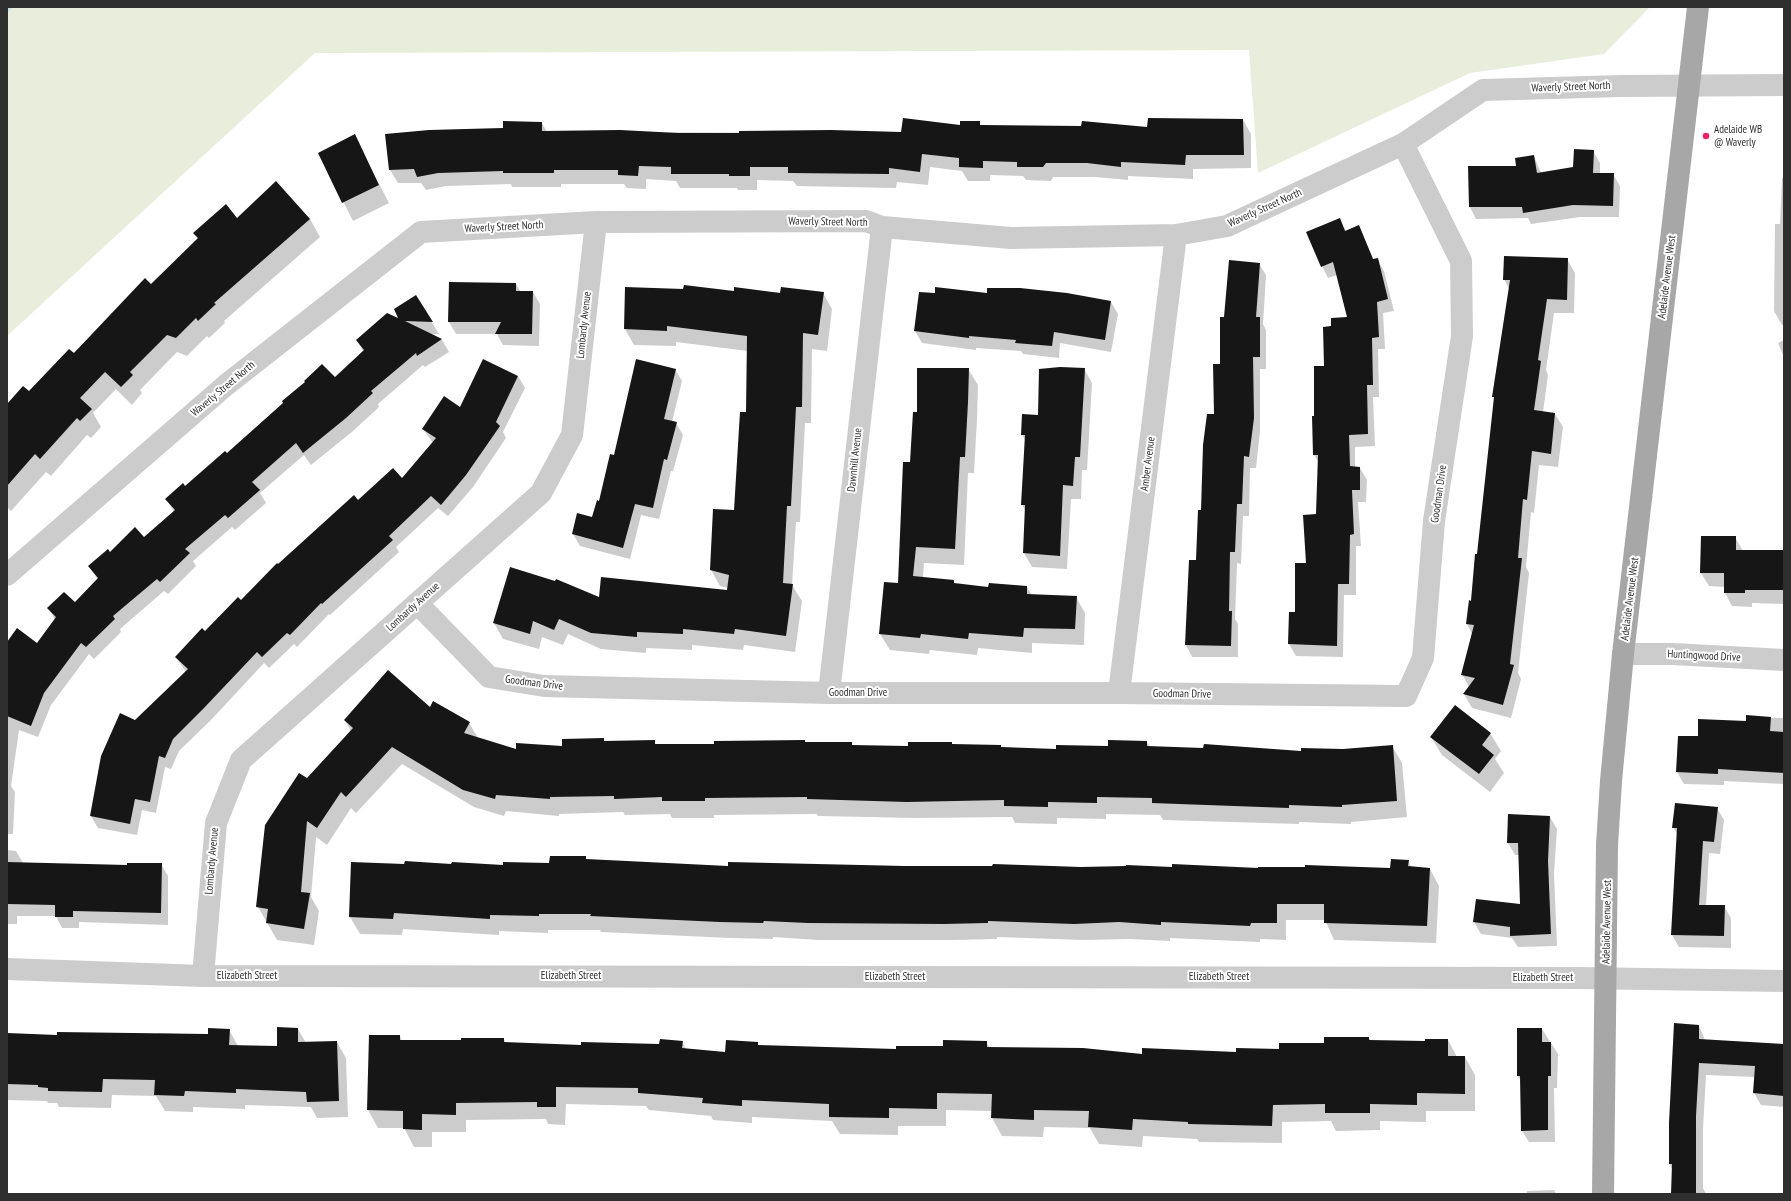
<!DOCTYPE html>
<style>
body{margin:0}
#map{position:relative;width:1791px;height:1201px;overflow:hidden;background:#fff;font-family:"PT Sans Narrow",sans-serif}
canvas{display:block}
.frame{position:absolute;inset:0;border:8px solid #2f2f2f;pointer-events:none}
</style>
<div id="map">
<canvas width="1791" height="1201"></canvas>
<div class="frame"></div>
</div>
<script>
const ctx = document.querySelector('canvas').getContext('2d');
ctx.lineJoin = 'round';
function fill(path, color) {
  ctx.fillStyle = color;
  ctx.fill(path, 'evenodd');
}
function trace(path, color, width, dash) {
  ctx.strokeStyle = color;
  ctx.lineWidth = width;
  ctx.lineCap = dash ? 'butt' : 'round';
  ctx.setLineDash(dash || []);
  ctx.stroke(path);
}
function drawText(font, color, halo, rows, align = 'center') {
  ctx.font = font + ' "PT Sans Narrow",sans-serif';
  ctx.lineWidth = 4;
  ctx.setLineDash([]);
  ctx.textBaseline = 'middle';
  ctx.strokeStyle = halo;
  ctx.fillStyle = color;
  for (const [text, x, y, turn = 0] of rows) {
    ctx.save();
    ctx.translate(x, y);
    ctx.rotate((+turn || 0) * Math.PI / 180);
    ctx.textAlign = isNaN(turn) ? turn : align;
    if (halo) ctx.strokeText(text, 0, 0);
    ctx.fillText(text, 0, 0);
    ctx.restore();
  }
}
fill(new Path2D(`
 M7,7h1643l-46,47 -134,19 -212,100 -9,-123 -934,3 -308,283z`), '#e8eddc');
fill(new Path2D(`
 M1243,120l8,14v34l-58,1v10l-65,-3v4l-33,-3h-42l-2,4 -25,-1 -3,-4 -33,-1v6h-22l-6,-10 -32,-4 -2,18 -31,-3 -1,6 -99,-2 -4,-5 -36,-1v10h-19l-1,-2h-57l-4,-7 -30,-2v10l-19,-1 -3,-4h-63v3h-49l-1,-3 -65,2 -20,4 -5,-7h-23l-8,-13 114,-41 38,-6 5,9 355,1 77,-11 2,4 167,2z
 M354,136l35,67 -36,18 -34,-68z
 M1593,151l7,12v11h13l7,12 -1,31h-39l-49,7 -3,-6 -52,1 -6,-12 47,-40 17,-11 7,17 33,-5z
 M1782,178h2v147h-2l-8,-14 1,-87h5z
 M237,219h73l10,18 -96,84 1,2 -16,15 -2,-2 -20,20 -10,-4 -37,38 2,3 -10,12 -16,-16 -23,24 8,14 -10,11 -4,-3 -36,41 -5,-4 -35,39 -4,-4v-102l22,-13 122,-107 47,-46 -3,-6z
 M1339,219l8,13 11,-5 16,33 3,-1 7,12 10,40 -11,2 2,36h-7l1,48h-6l2,49 -20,1v21h5l7,12 -1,22h-8l3,44h-5v49h-12l-1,62 -47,-1 -7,-12 27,-129 3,-52 -5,-8 -1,-38h2l17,-90 16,-9 -11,-43 -9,3 -6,-12z
 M1567,259l8,14 -1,40h-20l-8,57 2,5 -5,37 12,2 8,13 -5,40 -19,-2 -5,48 -3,-1 -5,55 3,6 -11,100 3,6 -10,39 -39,-10 -8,-14 5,-7 -7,-13 10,-40 -5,-10 11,-69 17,-155 -2,-3 16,-108 -5,-10z
 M1259,264l7,11 -3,49 3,6v39h-6v62l-4,37h-6l-1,48h-6l-2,48 -4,-1 -2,56 3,5v33h-46l-6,-12 35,-280 4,-47z
 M516,284l5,8h12l7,12 -1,42 -36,-1 -6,-11h-41l-7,-12z
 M734,292l89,1 9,16 -5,42 -15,-2 -1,74h-6l-5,99h-4l-4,63 10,16 -7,51 -51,-7 -1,5 -51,-5v5l-46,-2v5l-45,-4 -33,-15 -5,11 -21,-8 -3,12 -36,-10 -9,-16 106,-24 128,-8v-3l-8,-2 -9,-16 24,-59 12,-98 1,-62 -72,-9v4l-42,-1 -9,-16z
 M920,293l16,2 52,-1 123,8 7,12 -7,38 -51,-9 -1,15 -36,-4 -2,-3 -45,-3v2l-54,-7 -7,-12z
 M415,296l24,38h-10l13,6 7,12 -24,15 -2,-2 -45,39 1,3 -26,24 -42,34 -7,-10 -44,38 6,10 -31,27 -3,-3 -39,34 3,5 -28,28 -4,-3 -44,38 1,3 -27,27 -5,-5 -38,51 -13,32 -19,-7 -8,56 4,6 -2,42h-6v-190h30l18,-24 -6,-12 26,-4 23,-24 -9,-14 21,-12 34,-16 30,-26 -7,-12 60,-46 108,-75 28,-28 -6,-11 43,-20z
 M1784,340v17l-6,-14z
 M675,369l7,12 -10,41 4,1 7,12 -10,36h-2l-12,48 -18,-4 -11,44 -50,-13 -7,-12 20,-16 6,-16z
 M968,369l10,16 -1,34 -3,54h-6l-4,92 -40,-2 -1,15 30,3 2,3 34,4 38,-1 5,8 44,2 9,16 -1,32 -52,-2v10l-54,-5 -1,7 -47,-5 -1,4 -39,-4 -10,-16 5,-51 14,1 19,-171z
 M1084,369l8,14 -5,87h-5l-1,29h-10l-4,70 -35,-2 -8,-14 2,-42 -4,-6 3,-65 -3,-6z
 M518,376l7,12 -22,44 3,6 -33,49 -25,29 -10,-8 -42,39 3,5 -69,63 -1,-1 -32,33 -3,-3 -25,24 -5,-5 -53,57 -32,31 -8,18 -6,-2 -9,46 -14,-3 -5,25 -39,-7 -7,-12 45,-95 50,-49 -10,-15 65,-56 37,-36 80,-64 44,-22 31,-36 -10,-14z
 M1735,537l8,14h41v53l-32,-1v4l-20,-1 -7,-13v-6l-16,-1 -8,-13z
 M434,702l35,21 9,15 39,12 46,-2 41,-9 1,3 49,-1 2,4 195,-2 2,3 56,1 43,-2 105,5 52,-3 38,-5 3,5 152,5 41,-2 49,-4 10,17 5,54 -56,5v2l-52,-2v2l-136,-4 -3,-5 -54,-1v5l-49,-1v6l-42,-1 -3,-6 -95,1 -99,-2 -1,-2 -103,1v3h-42l-2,-4 -45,1 -2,-3 -64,2v2l-53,-5 -2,5 -30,-9 -72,-43 -46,49 -5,-5 -24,37 -11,-8 -5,60 8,14 -5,34 -37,-5 -19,-33 49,-128 44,-48 -6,-11 85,-11z
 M1747,717l37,1v66l-60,-3v4l-40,-1 -7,-12 22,-35 48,-15z
 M1490,733l11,18 -6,8 9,14 -14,19 -48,-37 -11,-18z
 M1717,808l7,12 -4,34 -11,-1 -3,53h18l7,12v30l-52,-1 -7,-12 6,-100 -5,-8z
 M1550,817l7,12 -3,45 3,72 -39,1 -6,-9 -31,-4 -7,-12 47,-17 -2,-50h-4l-7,-12z
 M7,850l9,1 7,12 105,3 33,-2 7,12v49l-89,-3v6h-17l-6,-12h-39v8h-10z
 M586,860l143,7 530,2h132l17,-8 4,7 18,1 9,17 -3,57 -102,-3 -9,-20h-39v20l-26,-1v3l-90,-4v3l-41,-2 -45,1 -87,-3v2l-44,1h-135l-45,-3v2l-43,-1 -129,-6 -1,-2h-52v3l-49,-2v4l-96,-6 -1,6 -42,-1 -10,-17 154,-51 46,-2z
 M1699,1026l6,14 79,5v62l-23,-2 -7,-12 1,-16 -49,-2 -3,54v59l3,6h-34v-25l-2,-5v-41z
 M298,1029l8,14 31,-1 9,16 2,59 -31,1 -6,-11 -66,-2v4l-52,-2v5l-28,-1 -9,-15 -44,-1 -1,13 -52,-1 -2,-4h-9l-1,-2 -40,-1v-66l51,2 99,-1 1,-2 51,2 20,-5 9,16 40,1z
 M1542,1029l16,25 -1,34h-3l1,54h-26l-7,-11 -1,-49 -3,-6z
 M400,1036l2,5h60l42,-2 2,5 76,2 78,-1 22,-3 4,7 40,4 31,-10 2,3 138,4 47,-3 42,-5 4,6 152,7 95,-2 43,-3 89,-12 2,3 55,1 22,-2 9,17h8l10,18v36h-49v11l-46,-1v9l-44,1 -5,-10 -49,1v21l-83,-1 -2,-3 -54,-3 -1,11 -43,-3 -9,-16 -46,-1 -1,10 -41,-1 -10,-18v-7l-46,-1v16h-48v9l-58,-1 -8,-13 -80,-4v6l-39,-3 -2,-4 -62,-6 -3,-4 -80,-2 -1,21 -17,-1 -2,-5 -80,1v12h-34v15h-18l-10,-19h-26l-10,-18z
 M1554,1190l2,4h-29v-3z`), '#0003');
trace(new Path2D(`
 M7,9l2,-2`), '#c7e7ee', 6);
fill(new Path2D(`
 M903,118l57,7v-4h20v4l101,1 1,-5 65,6 1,-9 95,1 1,36h-58l-1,10 -64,-3v5l-34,-4h-41l-3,4h-26v-5l-34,-1v7l-24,-1v-9l-37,-4 -2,18 -31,-4v6l-101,-1v-6h-38v9h-21v-2h-58v-7l-32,-1 -1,10 -20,-1v-5h-64v3h-51v-2l-65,2 -21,4 -3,-8 -25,1 -4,-36 44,-4 74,-2v-7l39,1v9l78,-1 58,3h61v-2l92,-1 70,2z
 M355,134l24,51 -37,18 -24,-50z
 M1574,149l20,1 -1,23h21l-1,33 -40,-1 -50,8 -1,-6h-53l-1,-41h48l-1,-8 19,-3 3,18 36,-6z
 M276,181l34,38 -96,84 2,1 -18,17 -2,-3 -20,20 -9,-3 -37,37 3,3 -12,12 -16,-15 -25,26 12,11 -12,12 -3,-3 -37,41 -5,-5 -28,32v-82l16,-18 6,5 40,-42 5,4 71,-75 6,6 47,-46 -5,-5 33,-29 11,14z
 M1340,218l5,13 14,-6 14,34 5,-1 10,41 -11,3 2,35 -7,1 1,47h-6l1,49 -19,1 1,31 10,1v23h-8l2,44 -4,1 -1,49h-11l-1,62 -49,-2 1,-32h6v-49h11l-3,-48 13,-1 2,-59h-5l-1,-39h2v-50h10l-1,-39 8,-1v-8l16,-1 -14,-55 -12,5 -15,-35z
 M1504,256l64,2 -1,42 -20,-1 -9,61 3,1 -7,49 21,3 -4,41 -19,-3 -5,49 -4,-1 -5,59h4l-12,106 4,1 -11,40 -40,-11 12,-16 -14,-3 13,-50 -8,-1 3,-24 2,1 4,-47h2l17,-157h-2l18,-117h-7z
 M1229,260l31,3 -4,54h4v40h-7l1,61 -5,39 -5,-1 -2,48h-5l-2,48h-5l-1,59h3l-1,35 -46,-1 4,-85h7l2,-50h3l2,-65 4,-31h7l-1,-50h7v-47h4z
 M449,282l67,1v8h17l-1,43h-37l6,-12h-53z
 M684,285l50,6v-4l46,6 1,-6 43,5 -6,43 -15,-2 -1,74h-6l-5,99h-4l-4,77 10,1 -7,52 -51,-7 -1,5 -51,-5v5l-46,-2v5l-46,-4 -32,-14 -5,11 -21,-9 -3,13 -37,-11 17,-56 45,14 1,-2 43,18 2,-20 126,13 2,-15 -19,-5 3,-61 21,1 6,-98h6l1,-76 -80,-10v5l-43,-2 1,-42 58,2z
 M935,287l52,6v-5h33l47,5 44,8 -6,39 -51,-8 -2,14 -37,-3 1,-3 -47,-4v2l-55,-7 5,-39 16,1z
 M416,295l17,27 -28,-1 37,18 -25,17 -1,-3 -45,38 2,2 -27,25 -43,35 -7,-10 -44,39 8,8 -32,28 -3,-3 -40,34 5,4 -30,29 -3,-3 -44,37 2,3 -29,28 -5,-4 -37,50 -13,33 -24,-10v-74l10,-14 20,15 19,-26 -9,-9 17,-16 11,10 23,-24 -10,-12 20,-17 2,3 25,-25 9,10 31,-27 -10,-11 18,-16 2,3 40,-35 2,2 56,-50 -1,-2 23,-19 -1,-1 18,-17 13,13 29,-27 -8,-10 31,-27 11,5 -4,-9z
 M483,359l35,17 -22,46 4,4 -34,49 -25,30 -10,-9 -42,40 4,4 -71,64 -1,-1 -31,32 -3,-2 -25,24 -5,-5 -53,56 -31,31 -8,19 -6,-2 -9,46 -15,-3 -5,25 -40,-8 11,-60 19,-43 15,7 53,-51 -13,-12 27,-29 3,3 33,-34 3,3 36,-37 1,1 76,-69 4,5 35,-32 9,10 34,-40 -14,-9 22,-33 16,11z
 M636,359l40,10 -12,50 13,3 -10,38 -3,-1 -11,49 -18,-4 -12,44 -51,-14 5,-21 15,4 5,-17 2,1 11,-47 4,1z
 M1060,367l25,1 -5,89h-5l-2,29 -10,-1 -3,71 -37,-3 2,-48h-4l4,-70h-4l1,-21 16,1 1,-46z
 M917,368h52l-1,34 -3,55h-5l-5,92 -39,-2 -3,29 41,4v3l34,4 1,-4 38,3v8l50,2 -2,33 -51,-1 -1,9 -54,-4 -1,6 -47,-5 -1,4 -41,-4 5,-52 14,1 5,-121h7l3,-50h4z
 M1701,536h35v14h48v40h-39v3h-21v-20h-24z
 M388,670l42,37 3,-6 37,21 -6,11 52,16v-6l46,3v-7l42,-1v3l51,-1v4h59v-3l91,-1v2h47v3l56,1v-4h44v2l49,1v2l55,2v-4l52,1v-6l39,1v5l56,2 1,-4 97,7v-3l42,1 50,-4 4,56 -55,4v2l-53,-2v3l-137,-5v-5l-55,-1v6l-49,-1v5l-44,-1v-6l-97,2 -100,-3v-2l-102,1v3h-43v-4l-48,2v-3l-64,1v2l-54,-4 -1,4 -32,-9 -71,-43 -46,50 -5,-5 -24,36 -10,-7 -6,71 9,1 -6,36 -38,-6 2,-14 -12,-2 9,-82 34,-52 8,5 46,-50 -9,-8z
 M1455,705l36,28 -9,12 12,10 -15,19 -49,-37z
 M1746,715l25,2 -1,14 14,1v41l-66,-4v5l-42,-2 2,-36h20v-17l48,2z
 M1675,803l43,4 -4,35 -11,-1 -4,64h26l-1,31 -53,-1 6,-107h-5z
 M1508,814l42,2 -2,45 3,73 -41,2v-9l-37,-5 3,-23 44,5 -2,-61h-11z
 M550,856h36v3l142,7v-4l177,4h87l1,-2 88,3 45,-1v-1l46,2v-3l86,4v-1h47v-2l85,3 1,-9 18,1 -1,6 22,2 -3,58 -103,-3v-19h-47v19h-26l-1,3 -89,-4v3l-42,-3 -45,2 -86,-3v2l-45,1 -135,-1 -44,-2 -1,2 -43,-1 -130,-6 1,-2h-52v2l-49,-1v4l-96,-6 -1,6 -44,-2 2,-55 53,2 1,-3 46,3 1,-2 51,3v-3l46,1z
 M7,862l120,3v-2h35l-1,50 -88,-2v6h-18v-12l-48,-1z
 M1674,1023l25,2v14l85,5v52l-31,-3 2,-27 -56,-3 -3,53v78h-25l1,-30h-3v-41z
 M277,1027l21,1v14l39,-1 2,60 -32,1 -1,-10 -70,-3v4l-51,-2 -1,5 -30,-1 1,-15 -52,-1 -1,13 -54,-1v-3l-10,-1v-2l-31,-1v-51l50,2v-3l151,2v-6l22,1 -1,16 48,1z
 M1517,1028h25v14h9v34h-3v54l-27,1 -1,-55h-3z
 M369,1035h31v5h61v-2h43v4l77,3v-3l78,2 1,-5 23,2 -1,7 43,4 1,-12 32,2v3l138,4v-3h47v-6l44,1v6l96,1 59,6v-6l94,4v-4l43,1v-6h45v-6h45v3l56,1v-2h23v17h17v38l-48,-1v12l-47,-1v9h-45v-9l-52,1 -1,21 -84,-2v-2l-55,-3 -1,11 -44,-3 1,-16 -55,-1v10l-43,-2 1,-24 -55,-1v16l-48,-1v10l-60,-1v-13l-87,-4v6l-40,-3 1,-5 -65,-5v-5l-82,-1v20h-19v-5l-81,1v12l-34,-1v16l-19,-1v-18l-36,-1z`), '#161616');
trace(new Path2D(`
 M7,575l219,-190 195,-153 175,-10 270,-1 16,6 129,11 165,-3 51,-9 176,-82 80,-54 138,-4 163,-1
 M417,603l72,74 55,9 285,7h290l287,3 17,-38 11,-137 28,-185 -1,-75 -58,-117
 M1623,654h50l111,6
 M829,693l53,-466
 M1119,693l57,-458
 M7,969l196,7 1375,2 206,3
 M203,976l13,-153 25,-63 300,-267 31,-58 24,-213`), '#ccc', 22);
trace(new Path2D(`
 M1603,1194l4,-349 4,-64 12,-127 75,-647`), '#a7a7a7', 22);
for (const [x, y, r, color] of [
 [1706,136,4,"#ef275e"]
]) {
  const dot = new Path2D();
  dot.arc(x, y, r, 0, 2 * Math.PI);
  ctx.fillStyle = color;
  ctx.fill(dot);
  trace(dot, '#fff', 1.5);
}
drawText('11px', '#2f2f2f', '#fff', [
 ["Waverly Street North",1571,87,-2],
 ["Waverly Street North",1265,208,-24],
 ["Waverly Street North",828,222,1],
 ["Waverly Street North",504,227,-3],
 ["Adelaide Avenue West",1667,277,-83],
 ["Lombardy Avenue",584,325,-84],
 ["Waverly Street North",223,389,-40],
 ["Dawnhill Avenue",855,460,-84],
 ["Amber Avenue",1148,464,-83],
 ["Goodman Drive",1439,494,-82],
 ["Adelaide Avenue West",1630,599,-83],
 ["Lombardy Avenue",413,607,-42],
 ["Huntingwood Drive",1704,656,3],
 ["Goodman Drive",534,683,7],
 ["Goodman Drive",858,693],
 ["Goodman Drive",1182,694,1],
 ["Lombardy Avenue",212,861,-85],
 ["Adelaide Avenue West",1607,922,-89],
 ["Elizabeth Street",247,976],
 ["Elizabeth Street",571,976],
 ["Elizabeth Street",895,977],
 ["Elizabeth Street",1219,977],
 ["Elizabeth Street",1543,978]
]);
drawText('11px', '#2f2f2f', '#fff', [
 ["Adelaide WB",1714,130],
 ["@ Waverly",1714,143]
], 'left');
</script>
